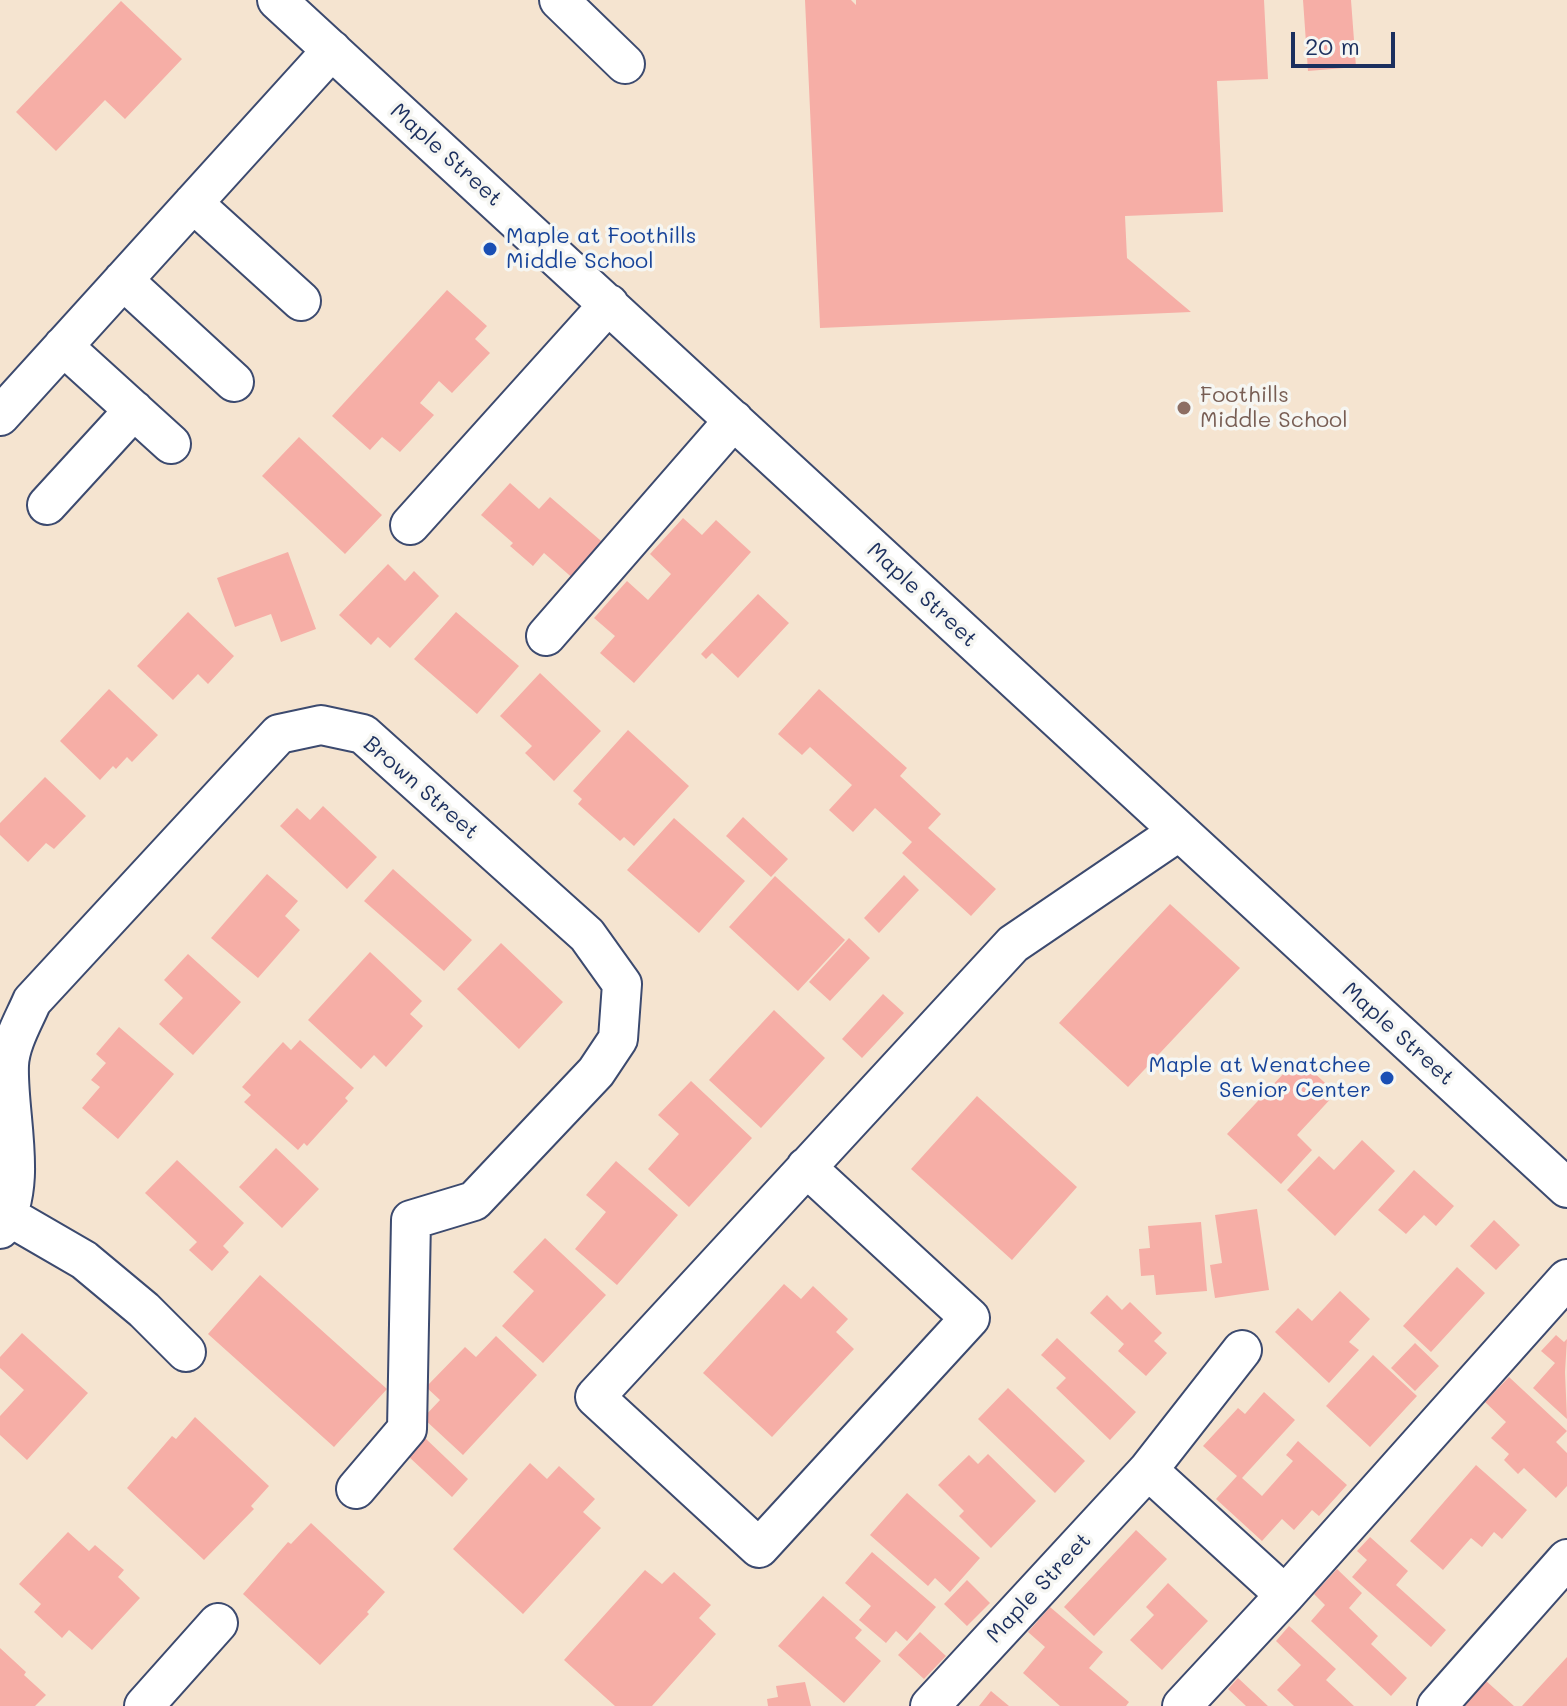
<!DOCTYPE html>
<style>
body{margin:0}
#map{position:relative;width:1567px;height:1706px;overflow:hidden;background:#f5e4d0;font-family:Mali,sans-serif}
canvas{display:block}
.scale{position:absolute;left:1291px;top:32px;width:104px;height:36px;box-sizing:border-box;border:4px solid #1b2f5e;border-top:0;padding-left:10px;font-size:24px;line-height:28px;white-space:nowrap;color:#1b2f5e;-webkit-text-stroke:6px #f6f6f2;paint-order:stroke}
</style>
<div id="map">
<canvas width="1567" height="1706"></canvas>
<div class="scale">20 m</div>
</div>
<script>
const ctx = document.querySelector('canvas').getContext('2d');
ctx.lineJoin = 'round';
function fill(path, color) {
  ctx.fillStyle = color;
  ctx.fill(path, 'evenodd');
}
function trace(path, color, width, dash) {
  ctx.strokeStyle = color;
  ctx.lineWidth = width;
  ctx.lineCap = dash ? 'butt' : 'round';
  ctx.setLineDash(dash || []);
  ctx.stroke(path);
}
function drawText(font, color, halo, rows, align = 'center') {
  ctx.font = font + ' Mali,sans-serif';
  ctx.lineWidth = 7;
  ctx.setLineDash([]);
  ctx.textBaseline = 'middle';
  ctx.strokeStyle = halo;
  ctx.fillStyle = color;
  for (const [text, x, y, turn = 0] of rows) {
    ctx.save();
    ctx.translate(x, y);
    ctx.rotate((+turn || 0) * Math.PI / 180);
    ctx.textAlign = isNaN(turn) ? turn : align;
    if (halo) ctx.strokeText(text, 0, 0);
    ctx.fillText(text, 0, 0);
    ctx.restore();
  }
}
fill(new Path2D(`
 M805,0h46l5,5v-5h408l4,79 -51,2 6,131 -98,4 2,42 64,54 -371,16z
 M1303,0h48l5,67 -48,4z
 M121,1l61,58 -57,60 -20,-19 -49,51 -40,-39z
 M447,290l40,36 -12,13 15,14 -38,40 -13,-12 -19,22 14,12 -34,37 -18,-15 -12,13 -38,-34z
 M299,437l83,78 -37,39 -83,-78z
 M510,483l29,26 11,-12 57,49 -31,35 -32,-28 -11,13 -23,-20 3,-3 -32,-28z
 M683,518l19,17 14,-15 35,32 -117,131 -34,-30 15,-17 -21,-18 33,-37 21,19 23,-26 -21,-20z
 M288,552l28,77 -35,13 -10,-28 -36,13 -18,-49z
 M388,564l17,17 9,-10 25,25 -49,52 -12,-11 -7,8 -32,-30z
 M758,594l31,29 -51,55 -26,-25 -6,6 -5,-5z
 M188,612l46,44 -26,28 -10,-10 -25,26 -36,-34z
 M456,612l63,54 -42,48 -63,-55z
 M540,673l61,58 -47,50 -29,-28 7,-7 -32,-30z
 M109,689l49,46 -26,27 -5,-5 -11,12 -3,-3 -13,14 -40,-39z
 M819,689l88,79 -7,8 41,38 -13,14 68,61 -25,27 -69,-63 10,-11 -37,-34 -22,24 -24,-22 23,-25 -42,-38 -8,8 -24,-21z
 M628,730l61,56 -55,60 -10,-9 -4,4 -42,-37 4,-5 -9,-8z
 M45,777l41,39 -32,33 -8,-6 -18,19 -28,-27v-12z
 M323,806l54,51 -30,32 -67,-63 17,-18 13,12z
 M743,817l45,42 -17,18 -45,-41z
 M674,818l71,63 -46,52 -72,-63z
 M393,869l79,71 -28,31 -80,-70z
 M267,874l31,27 -13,15 15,14 -42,48 -47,-40z
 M904,875l15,15 -40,43 -15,-15z
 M775,876l70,64 -47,51 -69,-64z
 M1170,904l70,64 -112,119 -69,-64z
 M849,938l21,20 -40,43 -21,-19z
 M501,943l62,59 -44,47 -62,-60z
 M370,952l52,49 -12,13 13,12 -37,41 -12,-12 -13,14 -53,-49z
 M188,954l53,48 -48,53 -34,-31 24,-26 -19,-18z
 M883,994l21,19 -42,45 -20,-19z
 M774,1010l51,48 -64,70 -52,-48z
 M119,1027l55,47 -56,65 -36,-31 18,-21 -9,-7 15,-17 -10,-9z
 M300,1040l54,48 -9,10 3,3 -41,45 -3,-3 -6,7 -54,-48 7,-7 -9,-8 41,-45 8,8z
 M1298,1058l38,35 -39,42 15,15 -31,34 -54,-50z
 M691,1081l61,57 -63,69 -41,-38 31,-35 -21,-19z
 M977,1096l100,91 -65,73 -101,-91z
 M1362,1140l33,31 -60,65 -48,-46 32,-34 15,14z
 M276,1148l43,41 -37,39 -43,-41z
 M177,1160l67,63 -21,23 6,6 -17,19 -23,-21 8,-8 -52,-49z
 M616,1161l62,54 -61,70 -42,-36 31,-37 -20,-17z
 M1414,1170l40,36 -18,20 -12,-11 -18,19 -28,-24z
 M1257,1209l12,81 -54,8 -5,-33 12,-2 -7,-48z
 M1494,1220l26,25 -24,25 -26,-24z
 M1201,1222l6,69 -51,4 -2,-20 -13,1 -2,-27 11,-1 -2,-22z
 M545,1238l61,57 -63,68 -41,-37 32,-35 -21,-19z
 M1457,1267l28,26 -54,59 -28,-26z
 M260,1275l127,114 -53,58 -126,-113z
 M784,1284l17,15 12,-13 35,33 -12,13 18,17 -82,88 -69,-64z
 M1340,1291l30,28 -21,23 10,8 -30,33 -54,-51 23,-24 14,13z
 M1107,1295l15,15 8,-8 32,31 -8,8 13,12 -21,23 -28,-25 6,-7 -34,-31z
 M22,1333l66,60 -61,67 -27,-25v-19l24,-26 -24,-22v-11z
 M1556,1335l8,7 3,-3 -2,33 2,47 -34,-31 22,-25 -14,-12z
 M496,1336l41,39 -74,80 -40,-37 17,-18 -14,-13 39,-40 11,10z
 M1057,1338l79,74 -26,28 -54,-52 10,-10 -25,-23z
 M1415,1343l24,23 -24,25 -24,-23z
 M1373,1355l44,41 -47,51 -44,-41z
 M1509,1377l58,54 -11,11 11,11v33l-11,12 -32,-30 -6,6 -14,-14 5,-6 -18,-16 15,-16 -21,-20z
 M1008,1388l77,73 -30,32 -77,-74z
 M1264,1392l31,28 -53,58 20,18 31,-35 -7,-6 12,-14 49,44 -28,31 -7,-6 -18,20 -12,-11 -20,22 -46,-42 21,-23 -34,-30 35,-38 7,6z
 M195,1417l74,69 -18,20 3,3 -50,51 -77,-72 45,-52 4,3z
 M425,1438l43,41 -16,18 -44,-41z
 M988,1454l48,47 -45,47 -32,-32 5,-5 -26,-26 31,-30 9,9z
 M530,1463l17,16 12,-13 36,33 -12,13 18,16 -78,86 -70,-65z
 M1476,1465l51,45 -25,29 -8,-7 -12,15 -11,-9 -28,32 -33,-29z
 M907,1493l73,65 -30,34 -15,-14 -7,8 -58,-51z
 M311,1523l74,69 -18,20 2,2 -49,51 -77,-71 45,-52 3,2z
 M1136,1530l31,29 -73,77 -30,-29z
 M68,1532l21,19 6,-6 29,25 -6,7 22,21 -48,52 -23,-20 -7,8 -28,-26 7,-8 -22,-20z
 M1370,1537l38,34 -12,14 50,45 -15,17 -79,-70 15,-17 -10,-9z
 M872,1552l64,55 -29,34 -11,-10 -10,12 -27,-23 12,-14 -26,-23z
 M1337,1569l25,24 -13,15 29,28 -7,8 36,34 -16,18 -80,-75 14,-16 -11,-11z
 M645,1570l17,14 12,-12 37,33 -12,13 17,16 -64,72h-37l-51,-46z
 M967,1580l23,23 -23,23 -23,-22z
 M1168,1583l40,38 -46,49 -32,-30 24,-25 -8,-8z
 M823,1596l39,34 -7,8 26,23 -37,42 -66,-57z
 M1050,1607l53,45 -14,16 40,34 -3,4h-66l-37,-33 22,-26 -17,-15z
 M1289,1626l47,43 -10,11 28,26h-60l-17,-16 24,-25 -25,-24z
 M920,1632l26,24 -22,23 -26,-24z
 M0,1648l26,24 -2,3 22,20 -11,11h-35z
 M1567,1657v49h-45z
 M1238,1678l30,28h-22l-18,-17z
 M1485,1680l29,26h-52z
 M805,1682l6,24h-43l-1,-7 11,-2 -2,-11z
 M991,1691l18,15h-30z`), '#f6aea6');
const minor = new Path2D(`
 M277,0l1290,1188
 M559,0l66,64
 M193,203l108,98
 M123,280l111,102
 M63,346l108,98
 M0,416l332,-366
 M47,505l87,-95
 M410,525l199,-221
 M546,636l188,-216
 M806,1167l164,151 -211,230 -164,-151 418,-453 165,-112
 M8,1216l76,44 60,50 42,42
 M0,1229c29,-44 7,-114 9,-164 1,-22 15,-45 23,-64l247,-267 42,-9 42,9 224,201 35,49 -4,55 -22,33 -122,129 -63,19 -4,209 -51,60
 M1148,1470l137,125
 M144,1706l74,-83
 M930,1706l218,-236 94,-120
 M1182,1706l103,-111 282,-316
 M1437,1706l130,-147`);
trace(minor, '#3c4a6f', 42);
trace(minor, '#fff', 38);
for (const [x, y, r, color] of [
 [490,249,8,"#1a4fb4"],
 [1184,408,8,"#8d6e63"],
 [1387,1078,8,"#1a4fb4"]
]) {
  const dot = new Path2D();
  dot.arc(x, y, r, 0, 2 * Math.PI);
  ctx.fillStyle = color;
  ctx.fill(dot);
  trace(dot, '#f6f6f2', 3);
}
drawText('22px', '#1b2f5e', '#f6f6f2', [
 ["Maple Street",446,155,42],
 ["Maple Street",922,595,43],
 ["Brown Street",421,788,41],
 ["Maple Street",1398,1034,42],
 ["Maple Street",1039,1588,-47]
]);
drawText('22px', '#164399', '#f6f6f2', [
 ["Maple at Foothills",506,236],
 ["Middle School",506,261],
 ["Maple at Wenatchee",1371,1065,"right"],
 ["Senior Center",1371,1090,"right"]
], 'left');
drawText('22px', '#785e54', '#f6f6f2', [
 ["Foothills",1200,395],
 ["Middle School",1200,420]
], 'left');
</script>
